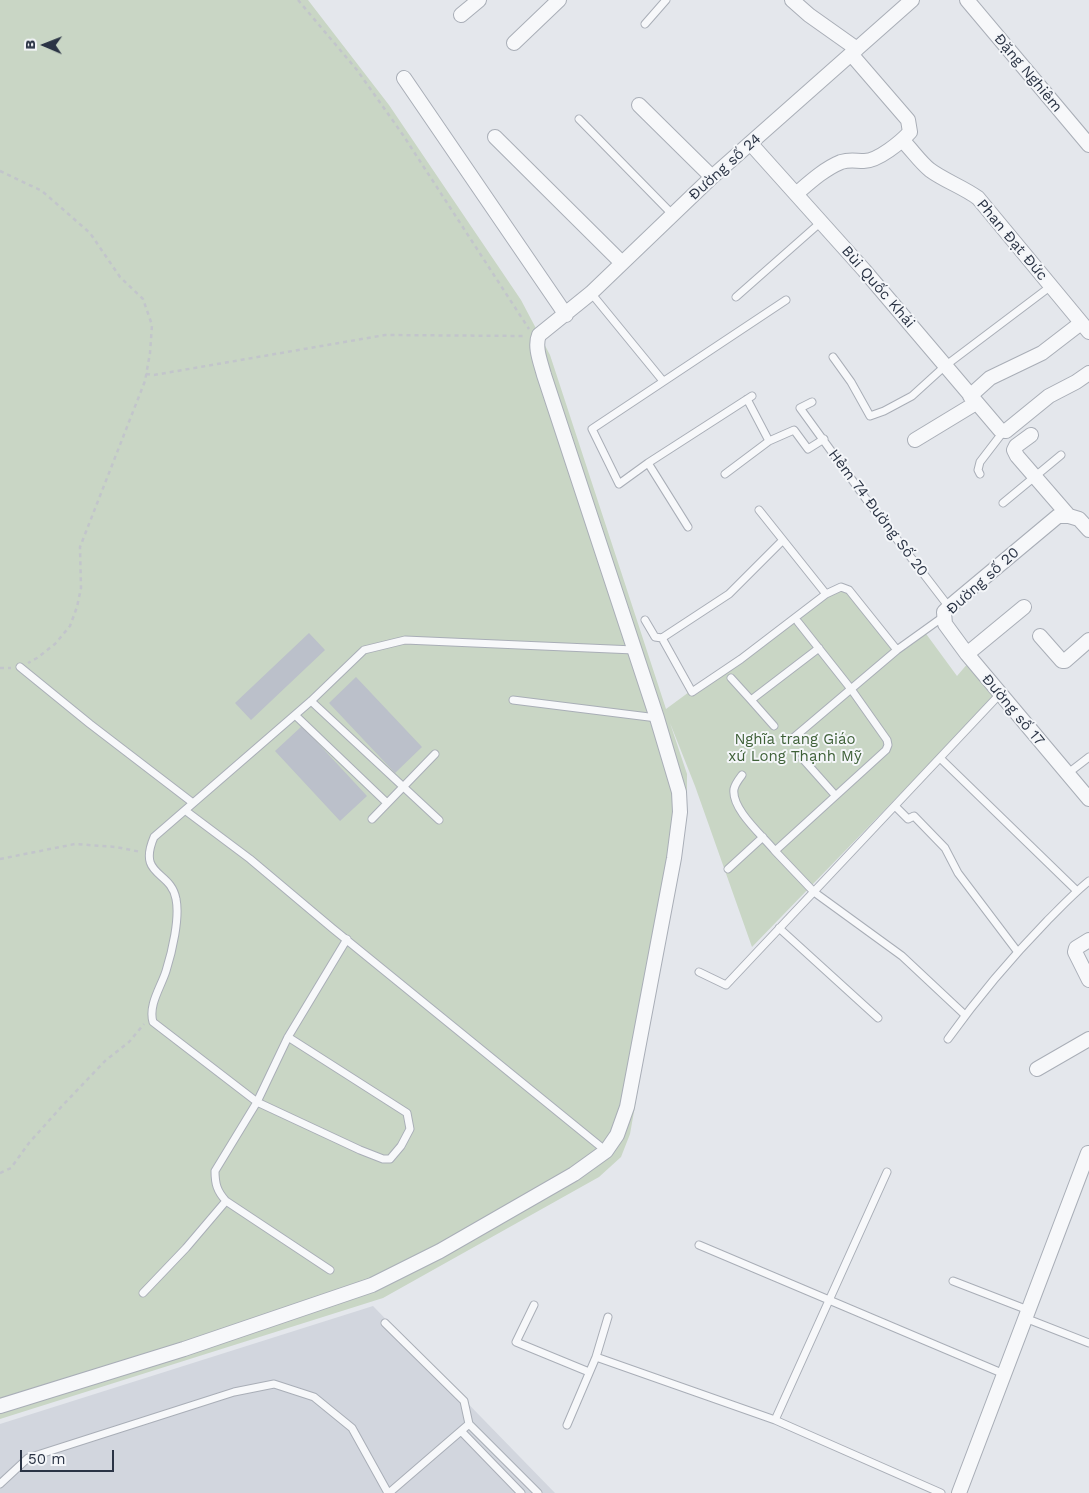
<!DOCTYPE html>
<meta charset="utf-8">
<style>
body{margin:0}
#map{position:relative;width:1089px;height:1493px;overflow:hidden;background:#e4e7ec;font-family:"Work Sans",sans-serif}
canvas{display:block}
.north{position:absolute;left:20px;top:20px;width:50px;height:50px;-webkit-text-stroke:4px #f4f6f9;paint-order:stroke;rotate:271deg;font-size:14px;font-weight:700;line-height:20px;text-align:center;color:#2b3445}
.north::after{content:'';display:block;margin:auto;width:18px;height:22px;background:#2b3445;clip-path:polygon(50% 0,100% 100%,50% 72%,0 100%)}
.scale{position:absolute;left:20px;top:1450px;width:94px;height:22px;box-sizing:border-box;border:2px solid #2b3445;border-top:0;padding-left:6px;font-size:15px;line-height:18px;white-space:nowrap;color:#2b3445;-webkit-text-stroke:4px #f4f6f9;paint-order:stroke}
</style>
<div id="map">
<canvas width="1089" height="1493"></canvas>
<div class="north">B</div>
<div class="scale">50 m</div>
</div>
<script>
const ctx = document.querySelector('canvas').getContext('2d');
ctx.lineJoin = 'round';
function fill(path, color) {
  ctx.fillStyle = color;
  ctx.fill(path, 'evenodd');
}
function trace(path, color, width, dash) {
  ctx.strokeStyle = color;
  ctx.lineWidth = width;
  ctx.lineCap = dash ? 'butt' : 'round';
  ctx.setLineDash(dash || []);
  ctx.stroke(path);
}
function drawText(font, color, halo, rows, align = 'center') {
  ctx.font = font + ' "Work Sans",sans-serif';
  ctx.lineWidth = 4;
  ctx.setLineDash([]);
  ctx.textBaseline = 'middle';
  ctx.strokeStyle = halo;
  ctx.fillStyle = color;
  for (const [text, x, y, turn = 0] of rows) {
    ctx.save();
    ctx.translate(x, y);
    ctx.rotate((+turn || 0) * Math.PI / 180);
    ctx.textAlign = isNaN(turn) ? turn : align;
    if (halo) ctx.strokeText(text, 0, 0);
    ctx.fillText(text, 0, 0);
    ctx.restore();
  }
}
fill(new Path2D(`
 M373,1306l182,187h-555v-69z`), '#d2d6de');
fill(new Path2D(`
 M0,0h308l81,105 132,195 29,55 116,354 163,-120 14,-2 59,62 22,-18 33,45 12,-14 25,35 -242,250 -57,-161 -25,-63 17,51v38l-57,322 -9,23 -22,20 -216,121 -383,121z`), '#c9d6c5');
fill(new Path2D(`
 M309,633l16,17 -74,70 -16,-17z
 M356,677l66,70 -27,26 -66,-70z
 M302,726l65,70 -27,25 -65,-70z`), '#bbc0ca');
const service = new Path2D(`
 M645,24l21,-24
 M579,119l93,95
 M591,293l72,88
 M736,297l85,-75
 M833,357l18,25 19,34 14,-5 28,-15 33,-30 106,-80
 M752,396l-104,67 -29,21 -27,-55 194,-129
 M747,399l22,42 25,-11 14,19 16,-10
 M812,402l-12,6 66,91 83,108
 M648,463l40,64
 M725,474l44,-33
 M980,474l-2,-4 2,-8 23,-30
 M1003,503l58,-48
 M759,510l67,84
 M645,620l10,17 7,1 30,54 49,-33 85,-65 15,-7 8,3 48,60
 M798,622l53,67 36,51 1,5 -2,5 -111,101 39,41 88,64 63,59
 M662,638l67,-44 53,-53
 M20,667l70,57 103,79
 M731,678l20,22 68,-52
 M513,700l144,18
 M751,700l23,26
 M311,701l128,119
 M295,715l92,88
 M792,739l105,-89 46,-33
 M802,758l33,37
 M940,758l137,133
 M1067,774l22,-17
 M742,775c-3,4 -7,9 -8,14 -3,20 29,47 41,62
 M895,806l13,13 6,-3 31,32 13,25 59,78
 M186,811l64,48 82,69 274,223
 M372,819l63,-65
 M728,869l35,-32
 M779,928l99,90
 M699,972l27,13 274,-291
 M288,1037l119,76 3,16 -9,17 -11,13h-7l-23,-9 -103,-48 -104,-80c-5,-17 8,-35 13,-51 6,-19 14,-53 10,-72 -5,-29 -39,-22 -22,-62l157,-136 53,-51 41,-10 229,10
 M948,1039c30,-42 63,-81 99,-118 14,-14 27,-28 42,-40
 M699,1245l305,129
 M330,1270l-104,-69c-9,-10 -11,-17 -11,-30l42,-69 31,-65 59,-98
 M953,1281l75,29
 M143,1293l43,-45 40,-47
 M534,1305l-18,37 73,30
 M1025,1318l64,25
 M385,1323l79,78 5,23 69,69
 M596,1357l12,-40
 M775,1420l112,-248
 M567,1425l29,-68 179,63 166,73
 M461,1431l60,62
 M0,1484l28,-26 206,-66 40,-8 40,13 38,31 36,65
 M389,1493l80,-69`);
const minor = new Path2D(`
 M792,0l17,15 48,34
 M967,0l122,145
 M461,15l18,-15
 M514,43l45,-43
 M404,78l162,237
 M639,105l73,72
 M495,137l127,126
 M903,141c9,9 17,21 27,29 15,11 33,17 48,28l111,134
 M751,144l113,126 136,160 6,1 43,-35 27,-14 13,-9
 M796,194c14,-12 28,-25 45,-32 9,-3 15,-1 23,-1 14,0 37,-19 46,-29l-2,-12 -57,-66
 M970,396l20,-18 52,-25 39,-30
 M1031,435l-15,11 -2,4 3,6 52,60 10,3 10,11
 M915,440l61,-37
 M1069,516h-11l-109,91 -5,5 1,12 22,30 122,145
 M1040,636l22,25h3l24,-21
 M967,654l57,-47
 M1089,940l-13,8 -1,4 14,28
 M1037,1069l52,-30
 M0,1406l184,-57 188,-64 68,-34 134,-77 32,-23 11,-16 10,-28 47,-249 6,-46 -1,-20 -22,-74 -113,-343c-3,-12 -10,-28 -5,-40l52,-42 121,-116 200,-177
 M959,1493l129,-340`);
trace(service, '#a9aeb7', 9);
trace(minor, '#a9aeb7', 16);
trace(new Path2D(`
 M298,0l59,70 46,65 126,194
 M0,171l42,20 48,42 30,44 23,22 9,26 -2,28 -5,28 -65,166 1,41 -4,19 -7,19 -15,18 -18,14 -9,5
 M146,374l8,1 231,-40 140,1
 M0,668h11
 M0,859l75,-15 41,3 25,5
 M0,1173l11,-5 18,-25 33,-37 44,-46 23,-18 15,-18`), '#c2c5cb', 2.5, [4, 4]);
trace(service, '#f7f8fa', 7);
trace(minor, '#f7f8fa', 14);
drawText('15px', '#2b3445', '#f4f6f9', [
 ["Đặng Nghiêm",1028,73,50],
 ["Đường số 24",725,167,-42],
 ["Phan Đạt Đức",1012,240,50],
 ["Bùi Quốc Khái",878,287,49],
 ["Hẻm 74 Đường Số 20",878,513,53],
 ["Đường số 20",983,581,-42],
 ["Đường số 17",1013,710,50]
]);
drawText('15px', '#3f6138', '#f4f6f9', [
 ["Nghĩa trang Giáo",795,740],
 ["xứ Long Thạnh Mỹ",795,757]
]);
</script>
